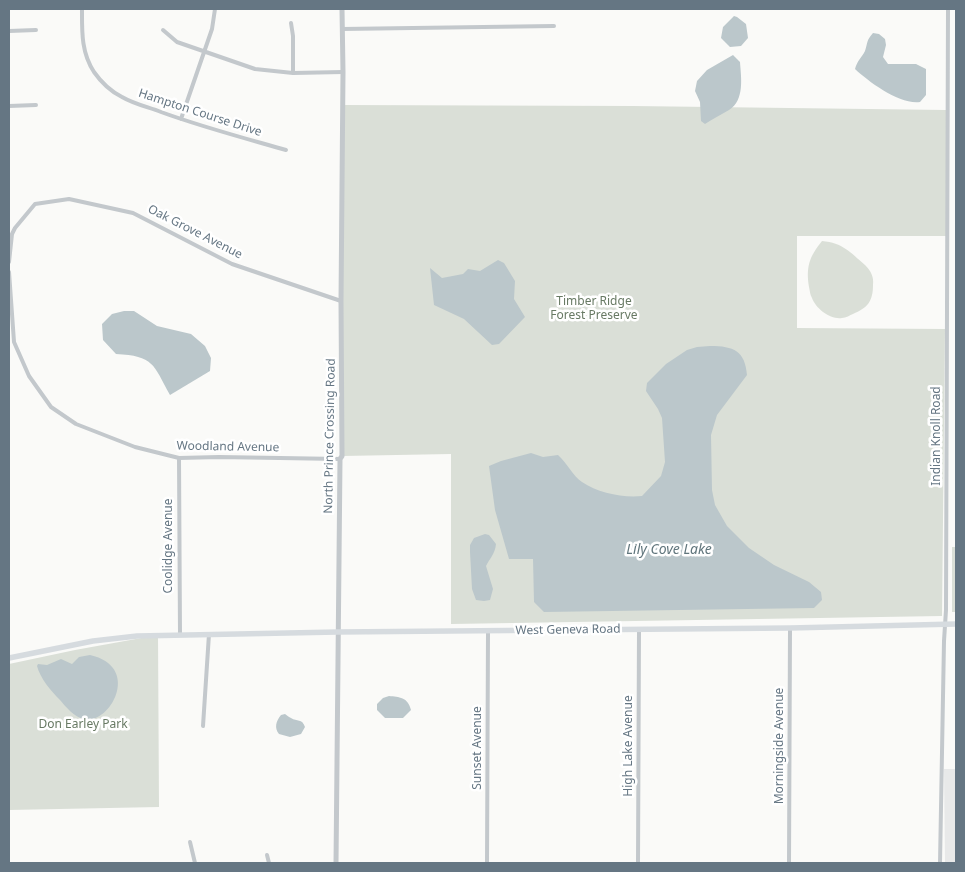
<!DOCTYPE html>
<style>
body{margin:0}
#map{position:relative;width:965px;height:872px;overflow:hidden;background:#fafaf8;font-family:"Noto Sans",sans-serif}
canvas{display:block}
.frame{position:absolute;inset:0;border:10px solid #657683;pointer-events:none}
</style>
<div id="map">
<canvas width="965" height="872"></canvas>
<div class="frame"></div>
</div>
<script>
const ctx = document.querySelector('canvas').getContext('2d');
ctx.lineJoin = 'round';
function fill(path, color) {
  ctx.fillStyle = color;
  ctx.fill(path, 'evenodd');
}
function trace(path, color, width, dash) {
  ctx.strokeStyle = color;
  ctx.lineWidth = width;
  ctx.lineCap = dash ? 'butt' : 'round';
  ctx.setLineDash(dash || []);
  ctx.stroke(path);
}
function drawText(font, color, halo, rows, align = 'center') {
  ctx.font = font + ' "Noto Sans",sans-serif';
  ctx.lineWidth = 5;
  ctx.setLineDash([]);
  ctx.textBaseline = 'middle';
  ctx.strokeStyle = halo;
  ctx.fillStyle = color;
  for (const [text, x, y, turn = 0] of rows) {
    ctx.save();
    ctx.translate(x, y);
    ctx.rotate((+turn || 0) * Math.PI / 180);
    ctx.textAlign = isNaN(turn) ? turn : align;
    if (halo) ctx.strokeText(text, 0, 0);
    ctx.fillText(text, 0, 0);
    ctx.restore();
  }
}
fill(new Path2D(`
 M944,769h12v94h-11z`), '#e8e9e9');
fill(new Path2D(`
 M343,105l290,1 313,4v126h-149v92l148,1 -3,287 -491,8v-170l-109,2z
 M822,241c21,2 28,11 43,24 6,6 9,12 8,20 0,17 -6,23 -20,29 -3,1 -7,4 -11,4 -11,2 -26,-9 -30,-20 -2,-3 -2,-7 -3,-11 -3,-20 0,-30 13,-46z
 M952,547h4v65h-4z
 M158,635l1,172 -150,3v-146l66,-14z`), '#dadfd7');
fill(new Path2D(`
 M734,16l3,1 9,7 2,14 -7,8 -11,1 -9,-9 2,-11z
 M873,33l6,1 6,5 1,6 -3,12 5,7h28l10,5v26l-6,7c-20,3 -51,-20 -65,-33 2,-8 7,-12 10,-18 3,-9 1,-10 8,-18z
 M733,55l7,7c1,15 5,38 -11,48 -8,5 -17,9 -24,14l-4,-3 -1,-19 -5,-11 2,-10 10,-11z
 M498,260l6,3 11,18 -1,18 11,18 -26,27 -7,1 -28,-26 -30,-14 -4,-37 12,10 21,-4 5,-5 12,2z
 M124,311h10l23,15 34,8 14,12 6,12 -1,13 -40,24c-17,-31 -16,-39 -54,-41l-13,-14 -1,-16 10,-10z
 M710,346c24,0 35,5 37,29l-30,40 -6,20 1,55 3,15 12,21 22,22 25,17 35,17 12,10 1,8 -8,8 -270,4 -10,-10 -1,-43h-24l-14,-49 -6,-44 12,-5 30,-8 12,4 15,-2c9,8 15,21 24,27 16,11 41,16 60,14l19,-20 4,-14 -3,-44 -4,-9 -12,-18 1,-8 19,-19 21,-14 10,-3z
 M485,534l4,1 7,9c-1,10 -6,14 -10,22l7,23 -3,11 -6,1 -8,-1 -4,-11 -2,-37v-7l4,-7z
 M90,655c53,12 19,71 -6,64 -10,-2 -18,-12 -24,-19 -9,-9 -20,-22 -23,-34l1,-2 9,1 14,-6 11,5 7,-7z
 M389,696c10,1 19,1 22,14l-8,8h-18l-8,-8v-6l6,-6z
 M285,714c2,1 3,3 6,4 6,4 11,0 14,9l-4,7 -11,3 -11,-3c-5,-6 -3,-13 2,-19z`), '#bbc7cb');
trace(new Path2D(`
 M82,9c0,22 -1,43 12,63 7,10 16,19 28,25 12,7 26,10 39,15 41,15 83,26 125,38
 M291,23l2,13v37
 M342,29l212,-3
 M163,30l14,12 78,27 38,4 50,-1
 M9,31l27,-1
 M9,106l27,-1
 M181,119l31,-90 3,-20
 M9,262l3,-28 3,-6 20,-24 34,-5 64,14 99,51 109,37
 M9,272l5,70 15,34 22,31 25,17 59,23 44,11 40,-1 121,2
 M179,458l1,177
 M203,726l6,-92
 M190,842l5,21
 M267,855l2,8
 M487,863l1,-231
 M638,863l1,-234
 M789,863l1,-235
 M940,863l4,-222 2,-31 2,-601`), '#c3c8cc', 4);
trace(new Path2D(`
 M336,863l4,-404 2,-3 -1,-155 2,-229 -1,-63`), '#c3c8cc', 5);
trace(new Path2D(`
 M9,658l84,-17 44,-5 201,-4 452,-4 166,-4`), '#d6dbdf', 5.5);
drawText('12px', '#657683', '#fff', [
 ["Hampton Course Drive",200,113,18],
 ["Oak Grove Avenue",195,232,27],
 ["North Prince Crossing Road",330,436,-89],
 ["Indian Knoll Road",937,436,-90],
 ["Woodland Avenue",228,447,1],
 ["Coolidge Avenue",169,546,-90],
 ["West Geneva Road",568,630,-1],
 ["High Lake Avenue",629,746,-90],
 ["Morningside Avenue",780,746,-90],
 ["Sunset Avenue",478,748,-90]
]);
drawText('12px', '#687a64', '#fff', [
 ["Timber Ridge",594,302],
 ["Forest Preserve",594,316],
 ["Don Earley Park",83,725]
]);
drawText('italic 14px', '#60757c', '#fff', [
 ["Lily Cove Lake",669,550]
]);
</script>
